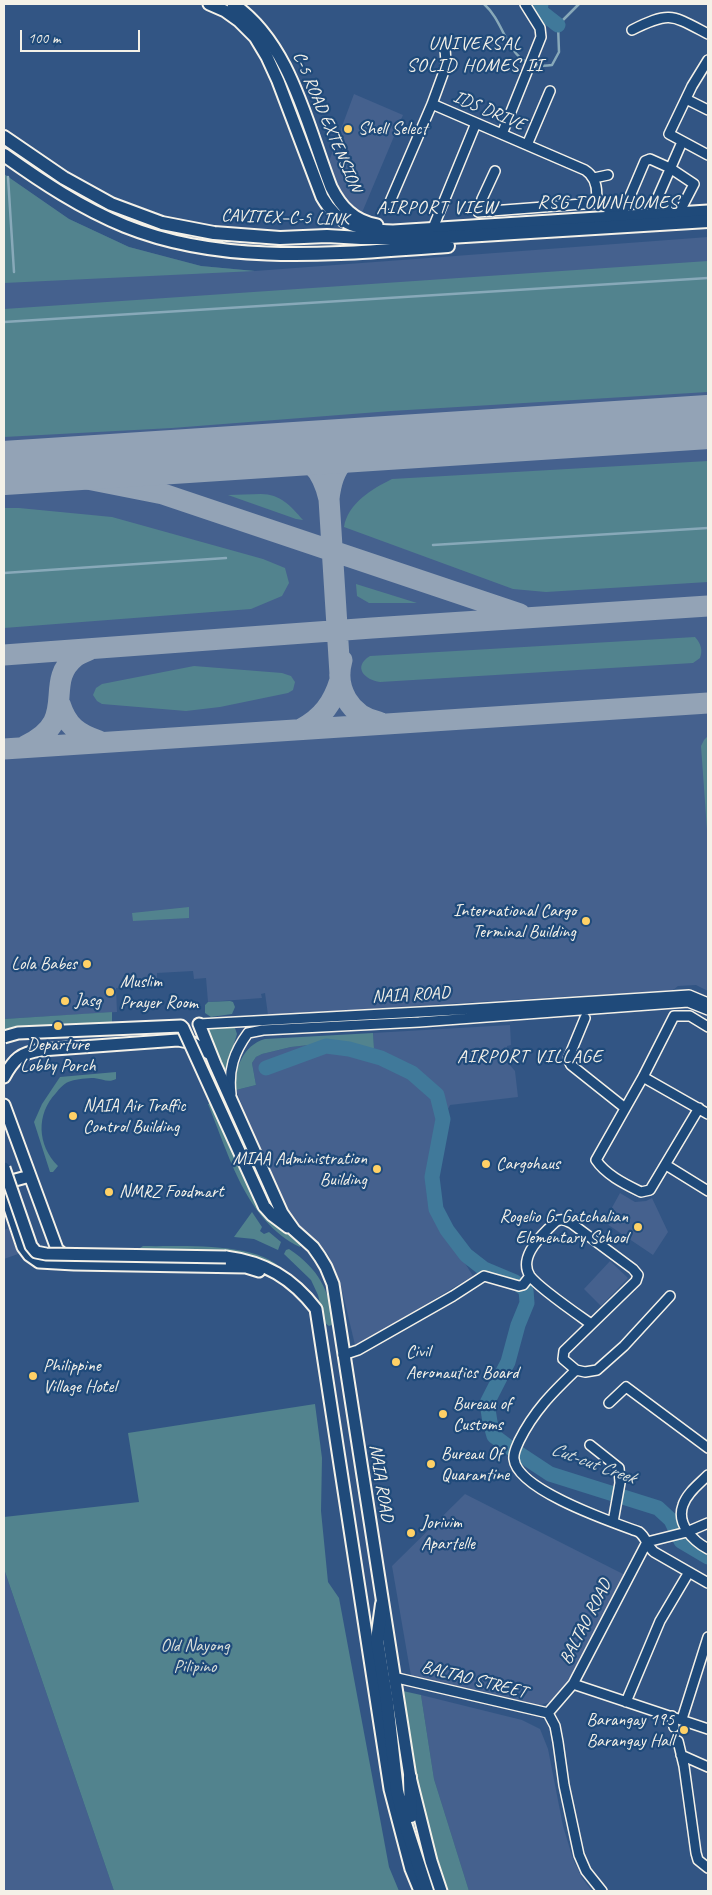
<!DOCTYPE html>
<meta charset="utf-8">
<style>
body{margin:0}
#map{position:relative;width:712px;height:1895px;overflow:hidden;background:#325584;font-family:Caveat,sans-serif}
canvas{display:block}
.frame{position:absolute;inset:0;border:5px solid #f4f1e8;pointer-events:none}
.scale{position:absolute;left:20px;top:30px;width:120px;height:22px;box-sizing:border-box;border:2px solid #f4f1e8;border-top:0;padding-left:6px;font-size:15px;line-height:18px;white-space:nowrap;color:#f4f1e8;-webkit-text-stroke:4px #1f4a7a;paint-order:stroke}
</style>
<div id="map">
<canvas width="712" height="1895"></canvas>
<div class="frame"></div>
<div class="scale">100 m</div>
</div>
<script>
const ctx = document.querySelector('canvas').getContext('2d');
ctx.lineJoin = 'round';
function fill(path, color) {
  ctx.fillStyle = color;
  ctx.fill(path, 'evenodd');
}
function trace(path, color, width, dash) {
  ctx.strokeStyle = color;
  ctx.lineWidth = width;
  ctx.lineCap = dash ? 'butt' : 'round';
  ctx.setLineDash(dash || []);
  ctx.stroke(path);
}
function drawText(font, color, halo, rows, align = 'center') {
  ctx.font = font + ' Caveat,sans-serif';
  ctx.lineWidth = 4.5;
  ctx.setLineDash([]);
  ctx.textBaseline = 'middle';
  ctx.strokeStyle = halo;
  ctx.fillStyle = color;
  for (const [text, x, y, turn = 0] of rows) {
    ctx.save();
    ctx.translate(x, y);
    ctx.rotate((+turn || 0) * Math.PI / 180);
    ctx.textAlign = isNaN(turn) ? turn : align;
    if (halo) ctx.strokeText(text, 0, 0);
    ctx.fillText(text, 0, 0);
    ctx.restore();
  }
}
fill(new Path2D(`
 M354,94l49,21 -42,100 -18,-17 -10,-17 -5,-17z
 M4,174l65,45 60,28 72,19 54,5 453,-34v754l-12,-6 -18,1 -5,4 -405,25 -3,-22 -4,1 1,4 -54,4 -2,-24 -12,1 -1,-8 -36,2v13l-41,2 1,24 -113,7z
 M510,1025l1,20 -4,1 2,18 6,7 3,26 -68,8 -6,12 -14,74 1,17 42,68 -102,61 -16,8 -14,-59 -13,-32 -44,-44 -48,-120 20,-5 -4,-22 4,-6 6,-3 29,-7 36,-4 44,7 3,-2 -1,-15z
 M620,1193l15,9 11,-1 6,-3 16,34 -15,23 -49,-33z
 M9,1228l9,26 -14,5v-29z
 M610,1261l18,17 -27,28 -17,-17z
 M465,1494l160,81 -67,124 -23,8 -124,-31 -19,-110z
 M4,1569l110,322h-110z
 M421,1695l101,25 18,9 8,20 15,77 10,33 9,19 10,13h-123l-35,-112z`), '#45618e');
fill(new Path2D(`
 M4,174l65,45 60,28 72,19 54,5 -251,12z
 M708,261v131l-317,19 -219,17 -168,9v-128z
 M708,461v121l-162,10 -33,-3 -169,-62c4,-24 28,-38 48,-48z
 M261,494c19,0 30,12 42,26l-7,-1 -68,-24z
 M4,508h15l93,9 151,42 22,9 4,15 -7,13 -31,13 -247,19z
 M356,584l61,19h-48l-12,-7z
 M695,637c6,7 8,13 5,21l-7,5 -313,19c-15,-2 -28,-15 -10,-26z
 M194,666l88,7 9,3 4,6 -2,8 -5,3 -68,14 -34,4 -84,-7 -5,-3 -4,-6 3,-7 6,-4z
 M708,736v94h-1l-6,-84 3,-6z
 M189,907v11l-56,3 -1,-8z
 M230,1001l3,1 2,5 -3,7 -21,3 -6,-4v-8l3,-3z
 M112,1012v14l-108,10v-17z
 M232,1025l3,3 2,6 -11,35 -3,1 -18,-44z
 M373,1033l1,15 -3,2 -44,-7 -36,4 -29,7 -6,3 -4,6 4,22 -20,5c-2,-21 7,-45 29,-51z
 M116,1072v7c-7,4 -14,0 -22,-1 -7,0 -17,1 -23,3 -6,1 -12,8 -15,12 -20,21 -19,52 2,73l-5,6h-3l-16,-50 8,-18 18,-27z
 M211,1103l56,114 35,27 -2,3c-54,-26 -71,-92 -92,-143z
 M252,1212l10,15 -2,4 4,3 5,-2 12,10 -3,8 -24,-11 -20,-2z
 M143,1246c35,1 118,-5 140,25l-142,-20 -1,-3z
 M289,1249c30,20 40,41 45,75l-5,2 -4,-3 -7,-28 -7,-15 -27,-26 2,-4z
 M315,1404l7,54 -1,53 7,71 11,16 50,269 10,24h-285l-110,-322v-52l135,-15 -11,-69z
 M403,1691l18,4 13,84 35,112h-22l-2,-6 -14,-41 -14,-60z`), '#52838e');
trace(new Path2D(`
 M484,4c25,22 22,68 68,61l7,-13 -1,-27 21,-21
 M8,177l6,95
 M4,322l704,-44
 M433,545l275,-17
 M4,573l222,-15`), '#88a9b9', 2.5);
trace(new Path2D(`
 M541,4l-1,7 18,14
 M266,1068l60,-22 23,3 32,9 31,15 25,22 6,24 -11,58 4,32 11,21 19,25 18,14 31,13 11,8 1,13 -9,22 -10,37 -21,41 3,19 4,14 12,9 44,29 108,34 13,12 10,21 27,16`), '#40799a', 15);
trace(new Path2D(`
 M655,426l53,6
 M278,450c31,5 44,19 51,49 4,-38 19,-46 53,-55
 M4,471l78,7 81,16 357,120
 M329,499l11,175
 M4,655l368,-27 336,-22
 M342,660c-8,28 8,56 37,62
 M60,704c7,22 18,30 39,37
 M301,729c21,-11 32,-26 39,-49
 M25,746c56,-26 17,-62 50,-89 4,-3 9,-5 14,-7
 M4,749l704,-46`), '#93a3b6', 21);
trace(new Path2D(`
 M4,468l704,-46`), '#93a3b6', 54);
trace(new Path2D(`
 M674,1727l4,14`), '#4f6c93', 9, [9, 4.5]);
trace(new Path2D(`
 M411,1816l4,12`), '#4f6c93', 12, [12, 6]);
const minor = new Path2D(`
 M632,30c38,-19 40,-15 76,4
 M708,60l-16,26 -23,48 39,21
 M686,99l22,11
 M432,104l153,66c11,7 13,20 11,33
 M502,134l39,-97 -1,-9 -15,-24
 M527,145l23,-54
 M495,171l-13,28 -4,13 118,-9
 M594,178l14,-3
 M389,204l43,-100 11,-30 3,-11 -1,-15
 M608,209l17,-1 20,-47 5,-2 20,9 24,16 -15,29
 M650,215l32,-73
 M433,228l43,-105
 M585,1018l-17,41 3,6 54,43
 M199,1024l258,-14 232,-15 19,8
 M643,1077l65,37
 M231,1094c-3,-24 3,-42 17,-61l15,-3 156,-8 269,-20 20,8
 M699,1108l-49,82 -9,2c-16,-8 -35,-17 -45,-32l47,-83 31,-61h16l18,11
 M666,1165l42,26
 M591,1324c-14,-10 -52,-36 -61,-48 -11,-17 7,-36 18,-47 3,-2 6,-7 9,-8 5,-3 10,0 14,2l62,46 5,6 -2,6 -72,70 -1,8 13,11 9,2 12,-2 27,-24 46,-50
 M343,1355l15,-5 95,-54 31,-20 35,10 4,-1 7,-9
 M576,1370c-24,23 -42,41 -57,71 -2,5 -6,12 -5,18 3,31 98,63 125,73 7,5 8,14 15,20l54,31
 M609,1403l17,-16 82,61
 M590,1445l29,23 1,15 -7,39
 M708,1475c-9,9 -21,18 -25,30 -7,19 10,36 25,44
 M647,1542l40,-10 21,-9
 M393,1677l155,36
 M573,1684l135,45
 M626,1702l34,-81 29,-49
 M548,1713l25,-29 74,-142
 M548,1713l7,13 3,16 6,43 15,70 7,16 16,20
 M672,1716l2,11
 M682,1719l26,-82
 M678,1741l6,25 12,87 2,7 10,8
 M681,1755l27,12`);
const major = new Path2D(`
 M209,4l16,7 14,10 16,16 12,20 11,24 44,116c17,30 39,33 71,34l315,-20
 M233,4c57,38 74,121 98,183 10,20 23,34 46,38
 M199,1024l16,40 67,149 12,17 19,17 7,10 6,10 7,17 77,493 21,84 10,30
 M4,1077c10,-18 16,-24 37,-27l137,-10 15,3 17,11
 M4,1105l53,144 11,10
 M4,1183l26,-7
 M4,1190l19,57 6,8 10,7 35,2 172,3 13,4
 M264,1206l8,9 16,12
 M226,1257c39,5 66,21 90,52l74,480 21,80 9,22`);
const highway = new Path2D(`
 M4,137l60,41 47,26 51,19 52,10 66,5 47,-2 34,2h72l275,-17
 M4,155c38,27 77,53 121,71 102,41 216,27 323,20
 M382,1604l-5,36 10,62 10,89 7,29 23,71
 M410,1777l1,39`);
trace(minor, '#f4f1e8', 12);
trace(major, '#f4f1e8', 15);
trace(highway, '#f4f1e8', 16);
trace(minor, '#1f4a7a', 9);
trace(major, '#1f4a7a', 11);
trace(highway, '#1f4a7a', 12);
const majorBridge = new Path2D(`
 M4,1037l14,-4 163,-7 2,2 81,178
 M4,1168l27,78 5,6 10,2 180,3`);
trace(majorBridge, '#f4f1e8', 15, []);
trace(majorBridge, '#1f4a7a', 11);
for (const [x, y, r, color] of [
 [348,129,5,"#ffd166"],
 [586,921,5,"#ffd166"],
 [87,964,5,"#ffd166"],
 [110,992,5,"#ffd166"],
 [65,1001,5,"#ffd166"],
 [58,1026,5,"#ffd166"],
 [73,1116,5,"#ffd166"],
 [486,1164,5,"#ffd166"],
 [377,1169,5,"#ffd166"],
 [109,1192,5,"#ffd166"],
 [638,1227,5,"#ffd166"],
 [396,1362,5,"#ffd166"],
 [33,1376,5,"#ffd166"],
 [443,1414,5,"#ffd166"],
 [431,1464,5,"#ffd166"],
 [411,1533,5,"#ffd166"],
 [684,1730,5,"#ffd166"]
]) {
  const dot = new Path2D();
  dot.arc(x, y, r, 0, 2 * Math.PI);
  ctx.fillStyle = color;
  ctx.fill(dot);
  trace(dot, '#1f4a7a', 2);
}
drawText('18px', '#f4f1e8', '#1f4a7a', [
 ["IDS DRIVE",489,111,23],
 ["C-5 ROAD EXTENSION",327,122,67],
 ["CAVITEX–C-5 LINK",285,218,2],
 ["NAIA ROAD",411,995,-3],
 ["NAIA ROAD",381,1483,81],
 ["BALTAO ROAD",586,1622,-63],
 ["BALTAO STREET",474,1680,14]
]);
drawText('18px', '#f4f1e8', '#1f4a7a', [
 ["Shell Select",358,129],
 ["International Cargo",576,911,"right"],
 ["Terminal Building",576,932,"right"],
 ["Lola Babes",77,964,"right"],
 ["Muslim",120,982],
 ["Prayer Room",120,1003],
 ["Jasg",75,1001],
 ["Departure",58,1045,"center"],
 ["Lobby Porch",58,1066,"center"],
 ["NAIA Air Traffic",83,1106],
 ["Control Building",83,1127],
 ["MIAA Administration",367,1159,"right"],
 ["Building",367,1180,"right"],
 ["Cargohaus",496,1164],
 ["NMRZ Foodmart",119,1192],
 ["Rogelio G. Gatchalian",628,1217,"right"],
 ["Elementary School",628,1238,"right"],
 ["Civil",406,1352],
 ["Aeronautics Board",406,1373],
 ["Philippine",43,1366],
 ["Village Hotel",43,1387],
 ["Bureau of",453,1404],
 ["Customs",453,1425],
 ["Bureau Of",441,1454],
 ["Quarantine",441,1475],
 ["Jorivim",421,1523],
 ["Apartelle",421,1544],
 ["Barangay 195",674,1720,"right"],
 ["Barangay Hall",674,1741,"right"]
], 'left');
drawText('18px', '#dce0da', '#1f4a7a', [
 ["Old Nayong",195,1646],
 ["Pilipino",195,1667]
]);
ctx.letterSpacing = '1px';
drawText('19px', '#f4f1e8', '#1f4a7a', [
 ["UNIVERSAL",475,44],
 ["SOLID HOMES II",475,66],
 ["RSG TOWNHOMES",608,203],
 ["AIRPORT VIEW",437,208],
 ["AIRPORT VILLAGE",530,1057]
]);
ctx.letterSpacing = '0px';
drawText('italic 19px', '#d9dfdc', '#1f4a7a', [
 ["Cut-cut Creek",593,1464,20]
]);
</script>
